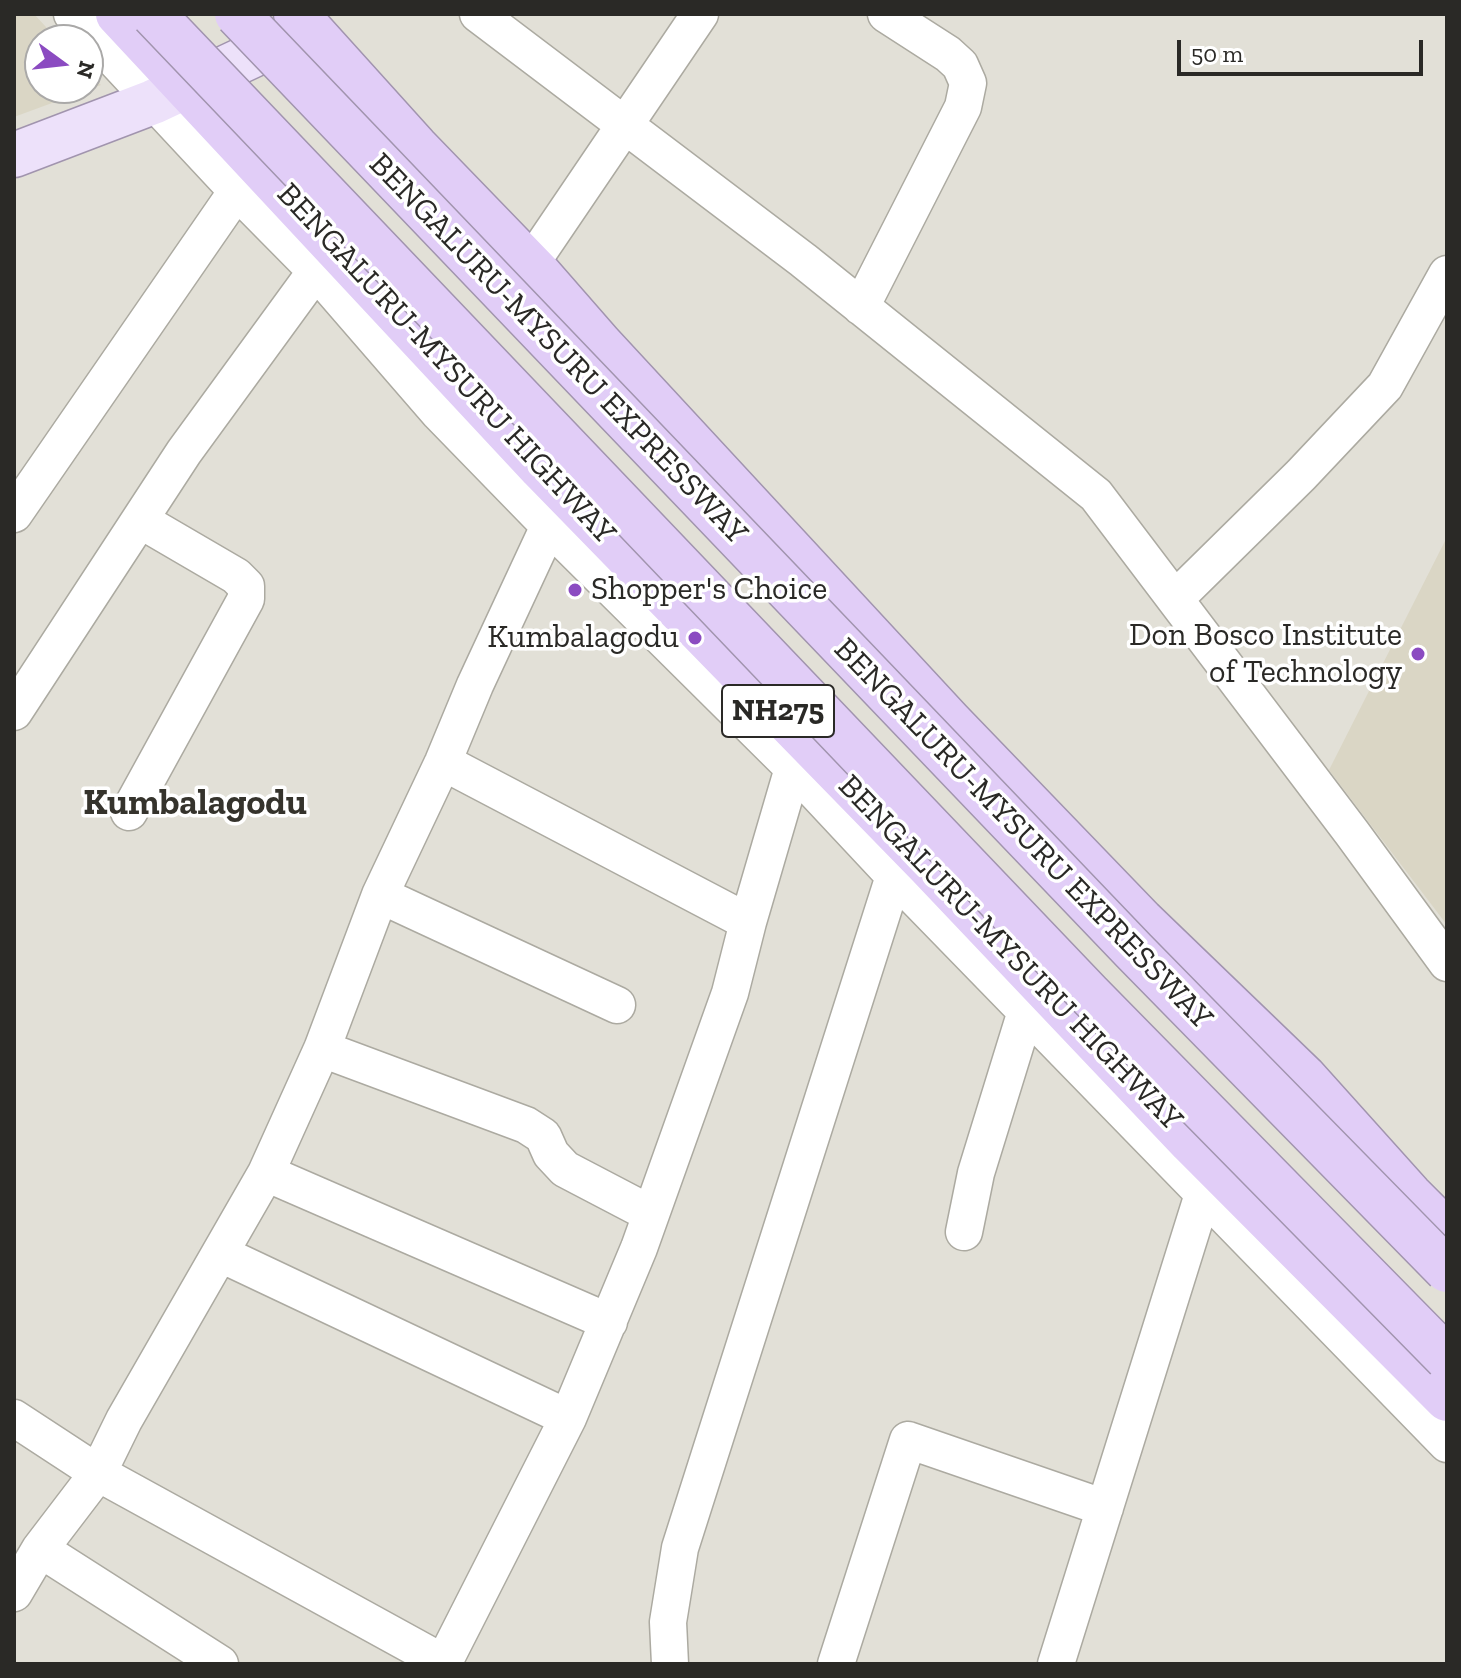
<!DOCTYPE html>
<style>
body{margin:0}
#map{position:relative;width:1461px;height:1678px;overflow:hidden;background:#e2e0d7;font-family:"Zilla Slab",serif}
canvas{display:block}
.frame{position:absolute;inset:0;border:16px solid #2a2926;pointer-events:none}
.north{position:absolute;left:24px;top:24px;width:80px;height:80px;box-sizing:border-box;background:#fff;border:2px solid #aaa9a8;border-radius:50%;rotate:105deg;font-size:22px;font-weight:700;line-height:32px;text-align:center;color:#2a2926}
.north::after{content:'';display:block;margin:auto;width:28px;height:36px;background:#8b4bc1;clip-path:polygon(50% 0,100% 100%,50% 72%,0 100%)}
.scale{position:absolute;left:1177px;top:40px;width:246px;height:36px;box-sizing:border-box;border:4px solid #2a2926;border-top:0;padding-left:10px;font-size:24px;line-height:28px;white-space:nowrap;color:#2a2926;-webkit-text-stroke:6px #fff;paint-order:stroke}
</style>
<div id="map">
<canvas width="1461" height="1678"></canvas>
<div class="frame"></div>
<div class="north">N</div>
<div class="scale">50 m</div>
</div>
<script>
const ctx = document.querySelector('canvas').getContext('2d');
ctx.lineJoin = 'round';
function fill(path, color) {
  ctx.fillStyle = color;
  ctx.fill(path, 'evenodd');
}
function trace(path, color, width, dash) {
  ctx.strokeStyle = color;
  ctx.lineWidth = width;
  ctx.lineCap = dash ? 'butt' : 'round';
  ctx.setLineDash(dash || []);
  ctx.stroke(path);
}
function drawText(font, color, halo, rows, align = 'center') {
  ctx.font = font + ' "Zilla Slab",serif';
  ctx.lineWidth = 7;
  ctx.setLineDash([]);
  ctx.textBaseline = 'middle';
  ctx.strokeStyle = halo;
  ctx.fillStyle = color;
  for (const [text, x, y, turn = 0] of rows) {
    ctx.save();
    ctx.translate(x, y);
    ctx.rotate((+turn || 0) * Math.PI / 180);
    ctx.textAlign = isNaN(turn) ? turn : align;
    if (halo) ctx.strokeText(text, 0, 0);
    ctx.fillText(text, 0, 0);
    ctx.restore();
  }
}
fill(new Path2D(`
 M14,14h20l24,26h-18v48h48v-16l13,13 -87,32z
 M1447,537v388l-118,-155z`), '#dad6c5');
const minor = new Path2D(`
 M72,14l165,177 79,80 123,142 110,113 244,242 101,108 553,568
 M478,14l325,246 293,235 256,338 95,130
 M540,250l160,-236
 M861,307l102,-200 5,-24 -8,-18 -12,-11 -62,-40
 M14,514l223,-323
 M1175,599l126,-124 84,-89 62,-112
 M14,712l170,-260 132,-181
 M443,762l305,160
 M129,812l117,-213v-13l-10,-10 -96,-56
 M380,895l237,110
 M322,1049l204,76 17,11 8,18 14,15 86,45
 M266,1173l343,149
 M964,1232l12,-59 50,-162
 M221,1254l347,164
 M14,1418l84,55 346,190
 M40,1549l180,115
 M14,1593l26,-44 58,-76 26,-53 142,-247 56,-124 58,-154 63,-133 32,-77 74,-159
 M443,1664l125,-246 71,-170 91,-255 18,-71 45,-154
 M670,1664l-2,-42 12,-74 214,-672
 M836,1664l72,-224 197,68
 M1056,1664l147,-470`);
const major = new Path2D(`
 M14,155l139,-53 149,-70`);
const highway = new Path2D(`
 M118,14l423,454 388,398 262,276 256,257
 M296,14l120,133 122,126 62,71 349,377 193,200 162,156 106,118 37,37`);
trace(minor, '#acaaa1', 39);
trace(major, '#a194ae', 47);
trace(highway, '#a194ae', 47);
trace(minor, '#fff', 36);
trace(major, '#ede1fa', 44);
trace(highway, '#e1cdf7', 44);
const highwayBridge = new Path2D(`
 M153,14l936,980 358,364
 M237,14l897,937 313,319`);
trace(highwayBridge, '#a194ae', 47, []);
trace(highwayBridge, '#e1cdf7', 44);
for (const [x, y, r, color] of [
 [575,590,8,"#8b4bc1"],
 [695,638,8,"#8b4bc1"],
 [1418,654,8,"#8b4bc1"]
]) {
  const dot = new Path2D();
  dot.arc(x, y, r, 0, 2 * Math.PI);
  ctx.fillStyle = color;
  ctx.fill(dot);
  trace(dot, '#fff', 3);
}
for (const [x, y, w] of [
 [778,711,112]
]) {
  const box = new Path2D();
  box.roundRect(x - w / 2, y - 26, w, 52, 6);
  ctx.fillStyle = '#fff';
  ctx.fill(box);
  trace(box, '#2a2926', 2);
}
drawText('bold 30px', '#2a2926', null, [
 ["NH275",778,711]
]);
drawText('32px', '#2a2926', '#fff', [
 ["BENGALURU-MYSURU EXPRESSWAY",558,349,46],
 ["BENGALURU-MYSURU HIGHWAY",446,364,47],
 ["BENGALURU-MYSURU EXPRESSWAY",1023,834,46],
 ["BENGALURU-MYSURU HIGHWAY",1010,953,46]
]);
drawText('32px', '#2a2926', '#fff', [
 ["Shopper's Choice",591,590,"left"],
 ["Don Bosco Institute",1402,636],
 ["of Technology",1402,673],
 ["Kumbalagodu",679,638]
], 'right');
drawText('bold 36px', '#35332c', '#fff', [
 ["Kumbalagodu",195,804]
]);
</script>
